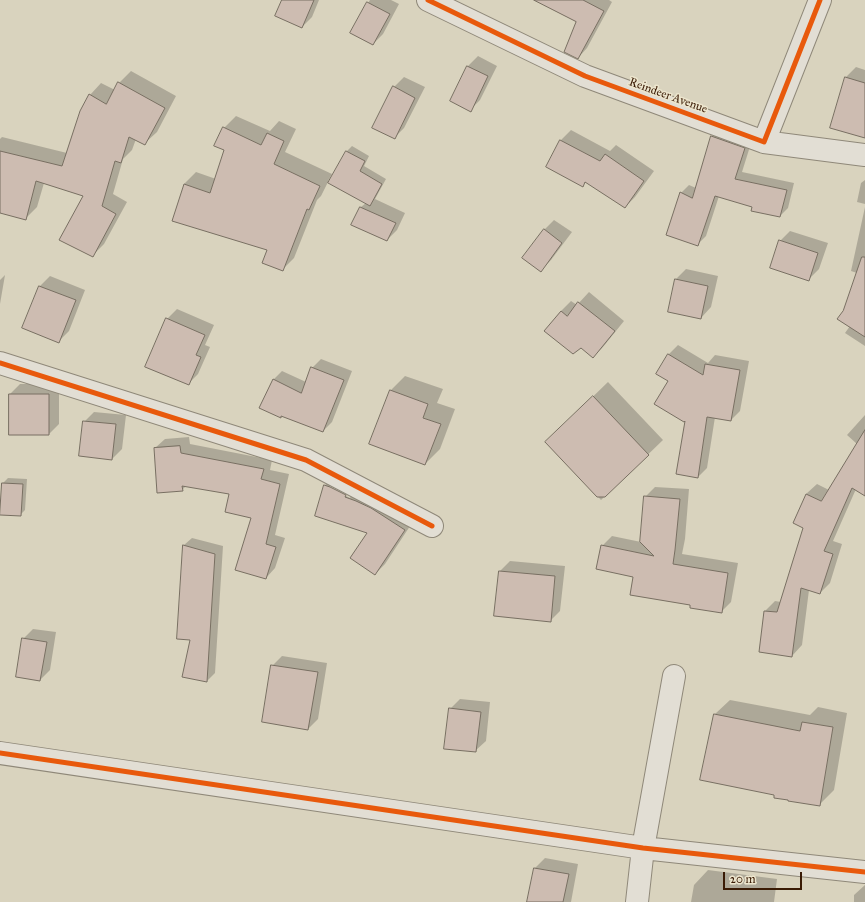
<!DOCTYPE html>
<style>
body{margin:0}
#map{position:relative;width:865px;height:902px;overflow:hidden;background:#d9d3be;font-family:"IM FELL Great Primer",serif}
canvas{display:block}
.scale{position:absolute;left:723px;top:872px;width:79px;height:18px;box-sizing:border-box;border:2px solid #3a1b05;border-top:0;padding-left:5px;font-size:12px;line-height:14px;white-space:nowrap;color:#3a1b05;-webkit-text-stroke:3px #ede6ce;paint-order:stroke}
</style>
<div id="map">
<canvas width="865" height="902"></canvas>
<div class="scale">20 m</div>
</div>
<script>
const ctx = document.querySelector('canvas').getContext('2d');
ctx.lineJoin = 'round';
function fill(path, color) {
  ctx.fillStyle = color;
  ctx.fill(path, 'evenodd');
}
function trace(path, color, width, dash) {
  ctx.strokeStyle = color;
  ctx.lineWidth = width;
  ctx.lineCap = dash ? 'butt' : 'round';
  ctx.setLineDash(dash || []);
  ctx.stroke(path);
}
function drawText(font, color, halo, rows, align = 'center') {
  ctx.font = font + ' "IM FELL Great Primer",serif';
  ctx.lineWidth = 3;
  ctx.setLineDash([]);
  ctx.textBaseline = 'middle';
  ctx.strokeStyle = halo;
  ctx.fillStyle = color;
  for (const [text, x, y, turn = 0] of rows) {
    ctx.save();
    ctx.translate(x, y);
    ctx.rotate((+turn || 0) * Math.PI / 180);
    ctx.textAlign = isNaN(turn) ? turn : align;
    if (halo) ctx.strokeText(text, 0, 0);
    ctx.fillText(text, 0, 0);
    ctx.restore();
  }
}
fill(new Path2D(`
 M283,0h36l-7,17 -10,10z
 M370,0h21l8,4 -16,30 -10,10 -5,-41z
 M535,0h74l3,2 -25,46 -9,10 -1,-36 -35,-19 -1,1z
 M478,56l19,10 -17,34 -10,10 -2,-44z
 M856,67l9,3v67l-19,-60z
 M131,71l45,25 -19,36 -12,11 -9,-4 -4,11 -9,9 -10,35 14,8 -23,42 -12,12 -8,-61 -40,-12 -7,24 -12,12 -25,-7v-73l2,-2 65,16 23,-58 11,-12 14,7 4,-7z
 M404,77l21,10 -21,41 -10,10v-51z
 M236,116l34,15 9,-10 17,8 -11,23 47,22 -4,7 2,1 17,-31 5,-5 17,10 -5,10 22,13 -11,20 30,14 -8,17 -10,10 -26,-33 5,-4 -38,-21 -7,14 -4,4 -23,58 -12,12 -14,-20 -84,-66 12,-12 20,7 9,-29 -1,-22z
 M720,129l32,11 -10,32 52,11 -6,25 -8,8 -27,-10 -34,-10 -13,40 -8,8 -17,-51 8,-8 7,3 16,-52z
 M571,130l39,21 6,-6 38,26 -19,26 -10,10 -38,-26 -4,4 -36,-19 14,-26z
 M865,180v24l-8,-2 4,-19z
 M865,207v139l-20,-13 5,-7 -6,-15 13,-38 -6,-2z
 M554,220l18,12 -21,28 -10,10 3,-40z
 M790,231l38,12 -9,26 -10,10 -29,-38z
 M686,269l32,7 -7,31 -10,11 -25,-39z
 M5,275l-5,29v-24z
 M50,276l35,14 -16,41 -10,10 -36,-14 17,-41z
 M589,292l35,29 -21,26 -10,10 -12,-10 -36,-16 16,-20 10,-10 6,4z
 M177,309l37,16 -9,20 5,2 -12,27 -10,10 -21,-65z
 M678,345l30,18 7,-8 34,6 -9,50 -9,9 -16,-3 -8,51 -9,9 -12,-58 -17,-38 -12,-8 12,-19z
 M321,359l31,12 -20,51 -9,9 -50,-51 9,-9 24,11 6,-14z
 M405,376l38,13 -6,14 18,6 -15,40 -15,15 -35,-73z
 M608,382l55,58 -62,60 -55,-58z
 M20,384h39v40l-10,10 -39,-40z
 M94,412l32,3 -4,34 -10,10 -28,-37z
 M865,415v74h-9l-23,52 9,3 -12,39 -10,10 -11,-3 -7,55 -10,11 -27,-45 10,-10 6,1 23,-75 2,-33 11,-10 12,6 28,-46 -10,-9z
 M189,437l1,7 82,16 -2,10 19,4 -14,61 10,3 -10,30 -9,10 -14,-61 -22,-24 -43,-8 -5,5 -27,-42 10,-9z
 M335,475l79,45 -29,44 -10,10 -7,-42 -52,-16 9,-31zM330,486l21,10 -1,2 -20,-10z
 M8,478l19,1 -2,31 -5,5 -19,-1 2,-31z
 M655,487l34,2 -4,50 -3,15 56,9 -7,39 -10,10 -30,-7 -57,-29 -32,-30 10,-10 29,6 4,-45z
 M192,538l31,8 -8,127 -8,8 -24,-5 9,-37 -8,-94z
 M510,561l55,5 -5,45 -10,10 -50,-50z
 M33,629l23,3 -6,38 -10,10 -17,-41z
 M282,656l45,7 -9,56 -10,10 -36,-63z
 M460,699l30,3 -4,39 -11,10 -25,-42z
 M730,700l80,15 8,-8 29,6 -13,77 -15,15 -30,-5 -14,-6 -60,-80z
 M545,858l33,6 -7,38h-43l7,-34z
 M708,870l69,9 -3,23h-83l3,-17z
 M865,885v17h-11v-7z`), '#0003');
const building = new Path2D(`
 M282,0h32l-12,28 -27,-12z
 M534,0h49l21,11 -26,48 -14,-7 12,-30z
 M367,2l23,12 -17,31 -23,-12z
 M467,66l21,10 -17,36 -21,-11z
 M845,77l20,6v55l-35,-10z
 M118,82l47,26 -20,37 -16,-8 -8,26 -6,-2 -13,45 14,8 -23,43 -34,-17 24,-44 -47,-15 -10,39 -26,-7v-62l62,15 18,-55 9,-17 17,10z
 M393,86l22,12 -20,41 -23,-11z
 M223,127l38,18 6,-12 17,8 -10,23 46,22 -11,24 -2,-1 -24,62 -21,-8 5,-13 -95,-29 12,-37 26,9 14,-43 -10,-4z
 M711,136l34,12 -10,31 52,11 -7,27 -29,-6 1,-4 -37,-11 -17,50 -32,-11 14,-43 12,6z
 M560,140l40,21 5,-7 39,27 -19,27 -40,-26 -2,5 -37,-20z
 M346,151l19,10 -5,10 22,13 -12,22 -42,-23z
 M360,207l36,16 -9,18 -36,-16z
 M544,229l18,14 -21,29 -19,-14z
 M779,240l39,13 -9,28 -39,-13z
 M862,257h3v80l-28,-18 6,-8z
 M675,279l33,7 -7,33 -33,-7z
 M39,286l37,14 -17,43 -37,-15z
 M578,302l37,29 -22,27 -12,-10 -8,6 -29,-23 17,-20 6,5z
 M166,318l39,17 -9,20 5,2 -12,28 -44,-18z
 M668,354l35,21 2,-11 35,6 -9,51 -24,-4 -9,61 -22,-4 9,-53 -1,1 -30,-18 14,-23 -12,-7z
 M311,367l33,13 -21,52 -42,-16v2l-22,-10 14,-29 28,14z
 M390,390l38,14 -5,14 18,6 -16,41 -56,-21z
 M9,394h40v41h-40z
 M593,396l56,59 -44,42h-8l-52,-55z
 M83,421l33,3 -4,36 -33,-4z
 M865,430v66l-13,-8 -28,63 9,3 -13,40 -19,-6 -9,69 -33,-5 5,-41 13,1 26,-84 -10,-5 13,-29 15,7z
 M180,446l1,7 83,16 -3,10 19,5 -14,60 10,3 -10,32 -31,-9 16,-52 -26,-6 4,-18 -47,-8 1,5 -26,2 -3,-45z
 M2,483l21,1 -2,32 -21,-1z
 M324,485l6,2 16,8 -1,2 11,4 15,7 34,22 -30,45 -25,-17 17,-25 -52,-17z
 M644,496l36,3 -5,51 -2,14 55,9 -6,40 -32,-5v-3l-60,-10 3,-18 -37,-8 5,-24 53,11 -14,-14z
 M183,545l32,9 -8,128 -25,-5 8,-37 -13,-1z
 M499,571l56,5 -4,46 -57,-6z
 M22,638l25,4 -7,39 -24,-4z
 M271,665l47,7 -10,58 -46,-8z
 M449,708l32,4 -5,40 -32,-3z
 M714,714l86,17 2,-9 31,5 -13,79 -32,-5v-1l-14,-2v-3l-74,-15z
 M534,868l35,6 -6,28h-36z`);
fill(building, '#cdbcb1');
trace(building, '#786f62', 1);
const minor = new Path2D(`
 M428,0l157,76 179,66 56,-142
 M764,142l101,13
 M0,363l306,97 126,66
 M0,753l643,95 222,24
 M637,902l6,-54 31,-172`);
trace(minor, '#8f8879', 24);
trace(minor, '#e2ded4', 22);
trace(new Path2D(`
 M428,0l157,76 179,66 56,-142
 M0,363l306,97 126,66
 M0,753l643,95 222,24`), '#e8590c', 5);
drawText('12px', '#3a1b05', '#ede6ce', [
 ["Reindeer Avenue",668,96,20]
]);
</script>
